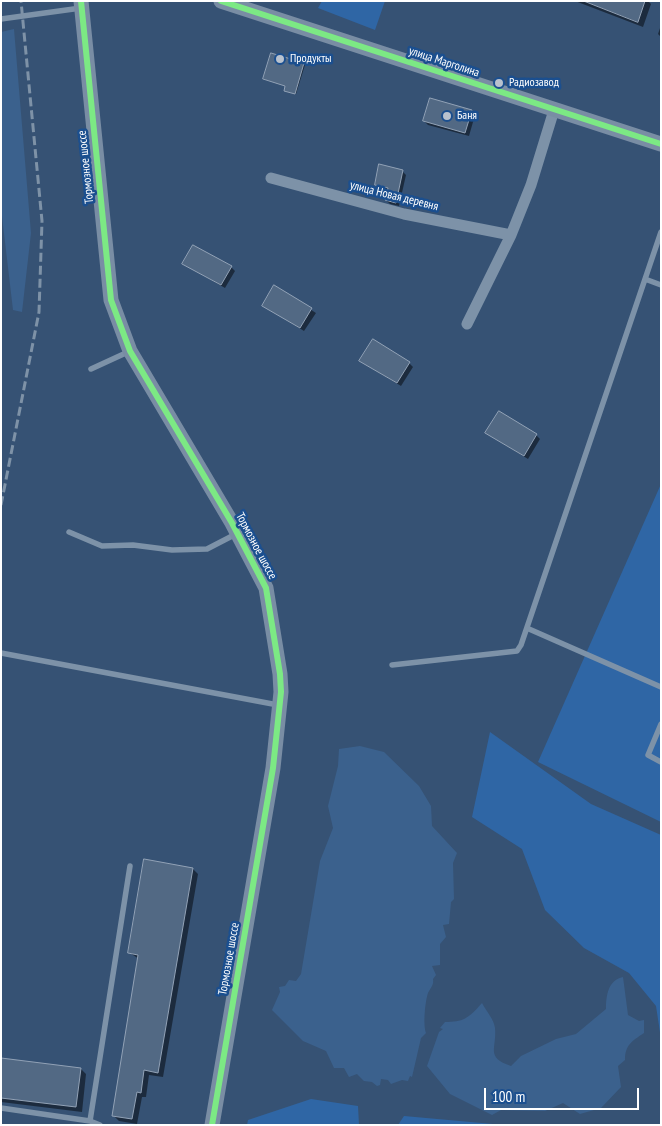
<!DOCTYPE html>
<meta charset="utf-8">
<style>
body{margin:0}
#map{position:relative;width:662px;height:1126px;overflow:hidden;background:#365274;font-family:"PT Sans Narrow",sans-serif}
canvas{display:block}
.frame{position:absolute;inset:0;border:2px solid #fff;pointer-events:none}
.scale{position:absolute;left:484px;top:1088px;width:155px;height:22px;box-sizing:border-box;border:2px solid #fff;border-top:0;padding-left:6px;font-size:15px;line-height:18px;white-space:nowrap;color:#fff;-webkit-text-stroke:4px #1b4f8f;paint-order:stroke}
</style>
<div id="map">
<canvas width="662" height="1126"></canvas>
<div class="frame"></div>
<div class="scale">100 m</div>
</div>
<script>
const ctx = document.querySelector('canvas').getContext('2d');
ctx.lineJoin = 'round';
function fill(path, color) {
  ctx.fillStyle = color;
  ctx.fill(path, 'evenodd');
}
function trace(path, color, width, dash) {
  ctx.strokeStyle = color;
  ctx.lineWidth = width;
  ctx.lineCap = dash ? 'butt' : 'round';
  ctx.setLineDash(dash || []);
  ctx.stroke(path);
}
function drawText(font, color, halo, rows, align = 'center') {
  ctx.font = font + ' "PT Sans Narrow",sans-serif';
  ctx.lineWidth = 5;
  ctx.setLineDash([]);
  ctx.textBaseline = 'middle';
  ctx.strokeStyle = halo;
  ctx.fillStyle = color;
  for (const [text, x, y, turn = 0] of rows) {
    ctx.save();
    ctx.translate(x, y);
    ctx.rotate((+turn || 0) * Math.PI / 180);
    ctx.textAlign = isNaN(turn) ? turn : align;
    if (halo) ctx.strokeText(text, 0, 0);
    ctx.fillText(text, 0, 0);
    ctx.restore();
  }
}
fill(new Path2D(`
 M322,1h63l-10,29 -57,-22z
 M661,484v338l-123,-60z
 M490,732l101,72 70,31v204l-5,-33 -27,-33 -45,-25 -39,-38 -23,-61 -50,-32z
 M311,1099l47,7 1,19h-112l1,-5z
 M404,1116l100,9h-106z`), '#2f66a5');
fill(new Path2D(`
 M14,29l17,204 -9,79 -9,-2 -12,-102v-176z
 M360,746l24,6 35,34 12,20 1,20 25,27 -4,10 1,36 -3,3 -2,22 -6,1 3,12 -6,7v21l-8,1 4,9 -3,4c1,6 -2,8 -5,14 -3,9 -5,32 -2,40l-5,5 -9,39 -2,-1 -2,5 -6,-1 -11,4 -3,-4 -7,-1 -1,6 -3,1 -5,-4 -8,-1 -7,-7 -8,3 -5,-9h-10l-8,-17 -23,-10 -31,-31 8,-18 -1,-5 6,-1 4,-6 7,1 5,-7 19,-113 13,-33 -5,-22 10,-40 1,-17z
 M623,977l5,38 11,6 5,-1v13c-12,8 -19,12 -19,27l-7,6 3,21 -20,21 -21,6 -17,-11 -18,8 -44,-1 -9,5 -42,-21 -23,-28 12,-34 4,-3 -3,-1 5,-6c18,0 23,-3 37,-19 4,8 12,16 13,25 2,21 -10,29 16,38l10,-10 35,-17 20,-5 30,-25c0,-13 2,-29 17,-32z`), '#3b618d');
fill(new Path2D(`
 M575,1h73l3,3 -8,23z
 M661,25v12l-3,-3z
 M272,54l33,11 -9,29 -10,-3v-5l-22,-7z
 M471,111l4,4 -6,21 -41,-11 -4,-4z
 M402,171l4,4 -7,31 -9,-2 -4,-4 2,-9 -8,-2 -4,-4z
 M184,264l47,3 4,4 -10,17z
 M275,287l41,26 -12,18 -41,-26z
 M409,363l4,4 -12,19 -36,-22z
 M536,435l4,4 -12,20 -37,-23z
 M193,869l5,5 -35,203 -14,-2 -3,22h-4l-5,27 -18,-3 -5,-5 25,-157 -9,-6z
 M1,1060l80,9 5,5 -4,38 -81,-10z`), '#0007');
const building = new Path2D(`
 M584,1h61l-7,21z
 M271,53l33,10 -9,31 -11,-3 1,-5 -22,-7z
 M430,98l42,12 -7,23 -42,-12z
 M379,164l24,6 -7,33 -11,-3 3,-12 -13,-3z
 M193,245l39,21 -11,19 -39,-21z
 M274,285l38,23 -12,20 -38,-22z
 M373,339l37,23 -13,21 -38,-22z
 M499,411l38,23 -13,22 -39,-23z
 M144,859l49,9 -35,205 -14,-3 -3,23 -4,-1 -5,27 -20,-3 26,-161 -10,-2z
 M1,1058l80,10 -5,39 -75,-9z`);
fill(building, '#526984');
trace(building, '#92a2b6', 1);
trace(new Path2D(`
 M1,19l80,-11
 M645,279l16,6
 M91,369l37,-17
 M69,532l33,14 31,-1 39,5 35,-1 29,-15
 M529,629l132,58
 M1,653l277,52
 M392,665l125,-14 4,-6 140,-413
 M661,724l-13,31 13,7
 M1,1108l89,13
 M100,1125l-10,-4 40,-255`), '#7d92a8', 5.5);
trace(new Path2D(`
 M271,178l133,36 107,21
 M467,324l44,-89 20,-50 23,-75`), '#7d92a8', 11);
trace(new Path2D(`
 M81,1l30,299 19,51 102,172 34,65 14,86 1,18 -8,76 -61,357
 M221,1l440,143`), '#798da4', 15);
trace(new Path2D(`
 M1,505l38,-193 3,-91 -21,-220`), '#7e92a7', 3, [9, 4]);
trace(new Path2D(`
 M81,1l30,299 19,51 102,172 34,65 14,86 1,18 -8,76 -61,357
 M221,1l440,143`), '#7ce984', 6);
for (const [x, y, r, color] of [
 [280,59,5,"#b9c2ce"],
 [499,83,5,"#b9c2ce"],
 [447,116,5,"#b9c2ce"]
]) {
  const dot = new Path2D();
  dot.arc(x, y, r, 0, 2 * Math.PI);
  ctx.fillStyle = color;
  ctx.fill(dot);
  trace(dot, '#1b4f8f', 2);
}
drawText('12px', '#fff', '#1b4f8f', [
 ["Продукты",290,59],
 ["Радиозавод",509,83],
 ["Баня",457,116]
], 'left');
drawText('12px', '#fff', '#1b4f8f', [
 ["улица Марголина",444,62,18],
 ["Тормозное шоссе",86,167,-96],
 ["улица Новая деревня",394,196,14],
 ["Тормозное шоссе",256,546,62],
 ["Тормозное шоссе",229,959,-80]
]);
</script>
